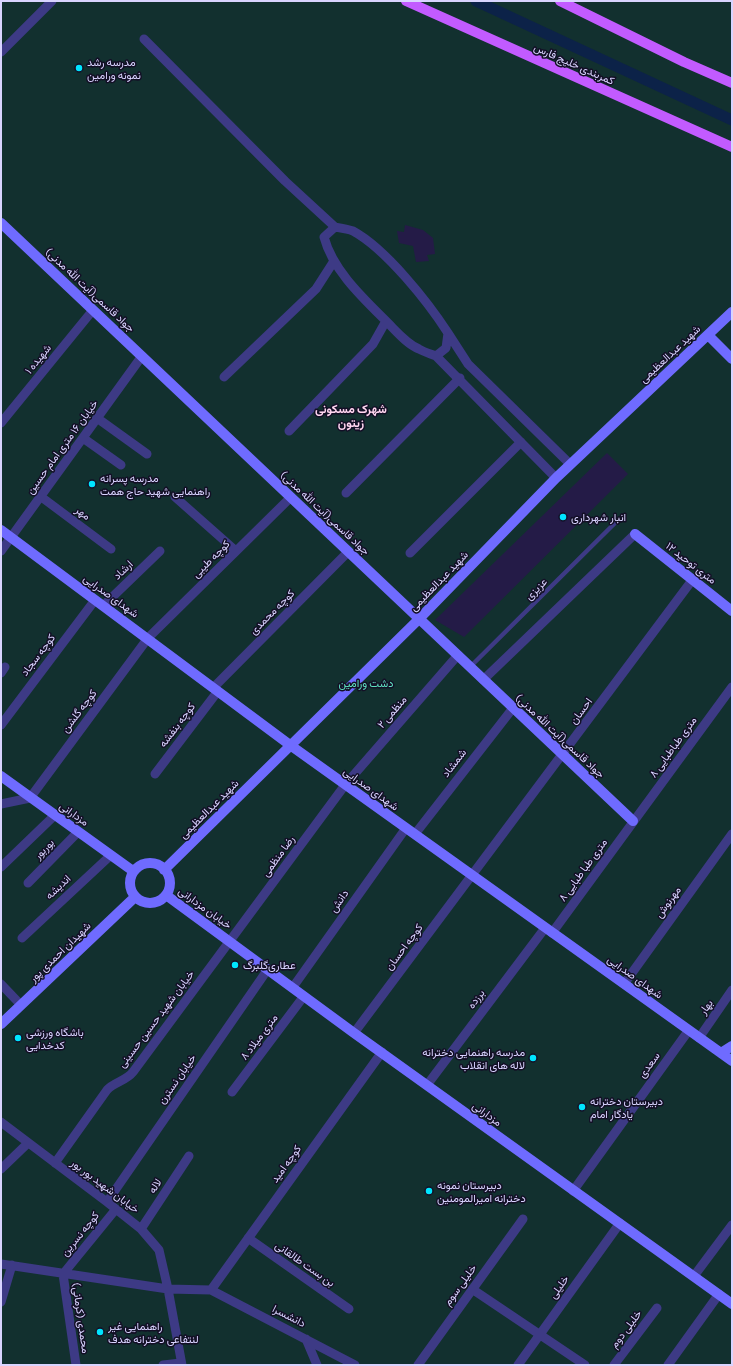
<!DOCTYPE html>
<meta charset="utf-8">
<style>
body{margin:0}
#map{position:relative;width:733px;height:1366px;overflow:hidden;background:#130f26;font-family:Commissioner,sans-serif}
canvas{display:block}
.frame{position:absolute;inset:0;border:2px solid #d9d4ff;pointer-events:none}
</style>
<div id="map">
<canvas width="733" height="1366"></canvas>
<div class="frame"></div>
</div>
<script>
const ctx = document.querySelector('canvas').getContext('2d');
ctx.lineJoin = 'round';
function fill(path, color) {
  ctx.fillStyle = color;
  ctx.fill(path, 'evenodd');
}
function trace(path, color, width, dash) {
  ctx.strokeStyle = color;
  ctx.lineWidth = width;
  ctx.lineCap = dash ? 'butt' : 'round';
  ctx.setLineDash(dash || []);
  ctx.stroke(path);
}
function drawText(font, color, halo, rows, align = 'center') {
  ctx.font = font + ' Commissioner,Vazirmatn,sans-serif';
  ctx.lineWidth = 3;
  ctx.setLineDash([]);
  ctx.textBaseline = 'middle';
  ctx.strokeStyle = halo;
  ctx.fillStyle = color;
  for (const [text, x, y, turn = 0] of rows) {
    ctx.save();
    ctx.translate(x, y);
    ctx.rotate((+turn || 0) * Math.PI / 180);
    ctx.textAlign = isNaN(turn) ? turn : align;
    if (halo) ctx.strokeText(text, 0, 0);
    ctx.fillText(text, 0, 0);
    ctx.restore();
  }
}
fill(new Path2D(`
 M1,1h731v1364h-731z`), '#12302f');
trace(new Path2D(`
 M476,1l256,119`), '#0c2248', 11);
fill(new Path2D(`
 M405,225l18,5 10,8 2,16 -8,1 2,6 -13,1 -3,-16 -14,-3 -2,-12 7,1z
 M607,453l21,21 -164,163 -29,-17z`), '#241b47');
trace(new Path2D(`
 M470,667l145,-144`), '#3d3a85', 4.5);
trace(new Path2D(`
 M144,39l141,142 50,46
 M1,52l51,-51
 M335,227c6,1 13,2 18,4 33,18 75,71 95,102l-2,15 -10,8c-5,-2 -12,-4 -17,-7 -12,-5 -22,-17 -31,-26 -24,-24 -55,-52 -64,-86z
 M448,333l20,31 102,100
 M436,356l120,122
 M224,377l92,-88 18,-28
 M97,418l50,36
 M1,423l92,-113
 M289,431l84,-87 13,-23
 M83,438l38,27
 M346,493l114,-115
 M40,496l71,53
 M175,497l61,54
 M1,551l141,-195
 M410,553l111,-111
 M103,606l57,-55
 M1,673l4,-6
 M483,680l152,-146
 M213,688l135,-136
 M1,725l94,-125
 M155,774l63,-83
 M1,804l29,-6 118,-160 143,-141
 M415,834l98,-126
 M1,867l54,-52
 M28,883l50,-51
 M552,933l180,-246
 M22,938l89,-83
 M1,984l20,21
 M624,984l108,-150
 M293,987l113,-159
 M354,1033l339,-454
 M699,1038l33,-48
 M427,1085l118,-157
 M232,1092l72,-96
 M1,1122l106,80 34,27 18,21 9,39 14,76
 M55,1163l52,-73c7,-8 19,-9 26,-18l212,-287 113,-130
 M1,1169l27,-26
 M573,1191l116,-161
 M107,1202l161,-233
 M141,1229l48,-73
 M248,1238l101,71
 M1,1264l167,25 43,1 144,75
 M694,1276l38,-51
 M472,1289l113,76
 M211,1290l171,-238
 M1,1302l11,-37
 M306,1339l11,26
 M76,1365l-13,-91 53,-65
 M163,1365l18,-2
 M418,1365l105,-146
 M518,1365l102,-142
 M614,1365l43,-57
 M668,1365l51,-71`), '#3d3a85', 9);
trace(new Path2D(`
 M1,223l632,598
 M708,335l24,24
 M1,530l289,215 442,316
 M635,534l97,77
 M1,776l132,95
 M130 883a20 20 0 1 1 40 0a20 20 0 1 1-40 0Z
 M164,870l255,-251 137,-141 176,-166
 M166,895l188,138 378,271
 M1,1024l134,-127
 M721,1053l11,-7`), '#6f6bff', 10);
trace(new Path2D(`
 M406,1l326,146
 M560,1l124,61 48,21`), '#c25bff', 10);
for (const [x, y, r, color] of [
 [79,68,4,"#00e5ff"],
 [92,484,4,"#00e5ff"],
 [563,517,4,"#00e5ff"],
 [235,965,4,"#00e5ff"],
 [18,1038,4,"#00e5ff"],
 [533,1058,4,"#00e5ff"],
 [582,1107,4,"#00e5ff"],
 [429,1191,4,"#00e5ff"],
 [100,1332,4,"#00e5ff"]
]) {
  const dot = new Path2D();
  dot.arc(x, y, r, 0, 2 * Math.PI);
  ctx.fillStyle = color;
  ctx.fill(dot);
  trace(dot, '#130f26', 1.5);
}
drawText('11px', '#d9d4ff', '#130f26', [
 ["مدرسه رشد",87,62],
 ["نمونه ورامین",87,75],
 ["مدرسه پسرانه",100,478],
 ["راهنمایی شهید حاج همت",100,491],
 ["انبار شهرداری",571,517],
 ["عطاری‌گلبرگ",243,965],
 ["باشگاه ورزشی",26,1032],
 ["کدخدایی",26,1045],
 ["مدرسه راهنمایی دخترانه",525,1052,"right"],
 ["لاله های انقلاب",525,1065,"right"],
 ["دبیرستان دخترانه",590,1101],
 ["یادگار امام",590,1114],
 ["دبیرستان نمونه",437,1185],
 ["دخترانه امیرالمومنین",437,1198],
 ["راهنمایی غیر",108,1326],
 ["لنتفاعی دخترانه هدف",108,1339]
], 'left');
drawText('11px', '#d9d4ff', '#130f26', [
 ["کمربندی خلیج فارس",574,64,24],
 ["جواد قاسمی(آیت الله مدنی)",90,290,43],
 ["شهید عبدالعظیمی",670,354,-43],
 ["شهیده ۱",38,359,-51],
 ["خیابان ۱۶ متری امام حسین",62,447,-54],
 ["مهر",83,513,37],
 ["جواد قاسمی(آیت الله مدنی)",325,513,43],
 ["کوچه طیبی",211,559,-45],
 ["۱۲ متری توحید",691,563,38],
 ["ارشاد",123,570,-44],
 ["شهید عبدالعظیمی",439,581,-46],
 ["عزیزی",536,589,-45],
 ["شهدای صدرایی",111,596,36],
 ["کوچه محمدی",272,612,-45],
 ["کوچه سجاد",38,655,-53],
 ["کوچه گلشن",79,711,-53],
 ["احسان",581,711,-53],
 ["منظمی ۲",392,712,-49],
 ["کوچه بنفشه",177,725,-53],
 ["جواد قاسمی(آیت الله مدنی)",560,736,43],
 ["۸ متری طباطبایی",673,747,-54],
 ["شمشاد",454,763,-52],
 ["شهدای صدرایی",371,789,36],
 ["شهید عبدالعظیمی",209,809,-45],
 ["مزدارانی",74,814,35],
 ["بوربور",44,849,-46],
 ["رضا منظمی",278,856,-54],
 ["۸ متری طبا طبایی",583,870,-54],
 ["اندیشه",58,887,-43],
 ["دانش",339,901,-55],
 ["مهرنوش",668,902,-54],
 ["خیابان مزدارانی",205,908,36],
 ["کوچه احسان",404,947,-53],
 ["شهیدان احمدی پور",60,952,-44],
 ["شهدای صدرایی",635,977,36],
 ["برزده",476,999,-53],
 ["بهار",706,1007,-55],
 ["خیابان شهید حسین حسینی",156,1019,-53],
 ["۸ متری میلاد",259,1037,-53],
 ["سعدی",649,1065,-54],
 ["خیابان نسترن",177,1079,-55],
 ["مزدارانی",487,1114,36],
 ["کوچه امید",286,1164,-54],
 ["خیابان شهید بور بور",105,1186,37],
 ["لاله",155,1186,-57],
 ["کوچه نسرین",80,1234,-51],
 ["بن بست طالقانی",305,1264,35],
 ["خلیلی سوم",460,1285,-54],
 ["خلیلی",559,1287,-54],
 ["دانشسرا",289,1316,27],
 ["محمدی (کرمانی)",81,1318,82],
 ["خلیلی دوم",626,1329,-53]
]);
drawText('11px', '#5fe0c0', '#130f26', [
 ["دشت ورامین",366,683]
]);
drawText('bold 12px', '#ffd6f0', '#130f26', [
 ["شهرک مسکونی",351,409],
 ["زیتون",351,423]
]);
</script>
